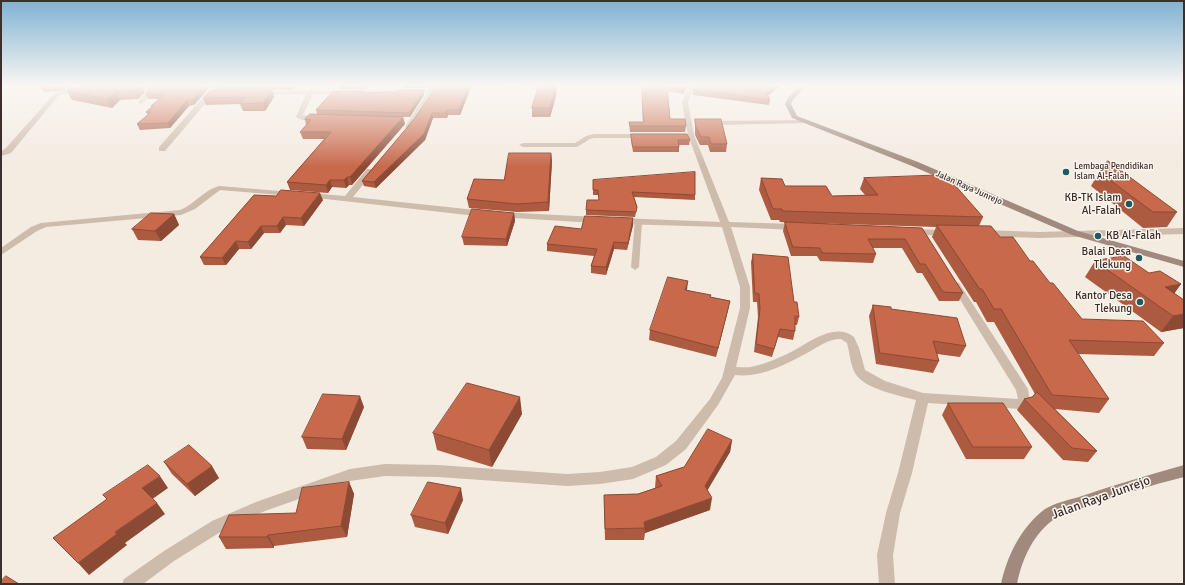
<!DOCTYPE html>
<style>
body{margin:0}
#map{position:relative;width:1185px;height:585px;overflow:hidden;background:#f4ebe1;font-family:Signika,sans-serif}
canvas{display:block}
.frame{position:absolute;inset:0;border:2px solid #3b302b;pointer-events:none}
</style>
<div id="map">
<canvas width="1185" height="585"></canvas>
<div class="frame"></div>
</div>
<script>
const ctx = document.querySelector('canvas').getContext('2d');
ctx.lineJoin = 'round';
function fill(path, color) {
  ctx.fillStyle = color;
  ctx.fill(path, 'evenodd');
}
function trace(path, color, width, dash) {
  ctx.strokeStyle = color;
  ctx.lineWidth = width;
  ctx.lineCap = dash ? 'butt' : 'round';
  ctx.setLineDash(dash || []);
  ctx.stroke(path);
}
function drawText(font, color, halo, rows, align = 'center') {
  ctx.font = font + ' Signika,sans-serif';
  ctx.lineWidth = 3;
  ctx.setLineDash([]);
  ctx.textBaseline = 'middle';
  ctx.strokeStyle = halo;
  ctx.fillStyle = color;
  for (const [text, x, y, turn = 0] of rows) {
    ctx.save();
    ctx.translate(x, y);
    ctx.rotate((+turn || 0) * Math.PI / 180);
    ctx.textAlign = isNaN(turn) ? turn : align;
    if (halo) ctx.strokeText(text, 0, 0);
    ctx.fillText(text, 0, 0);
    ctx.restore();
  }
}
fill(new Path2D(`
 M635,220h6l1,2 -3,45 -4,3 -4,-3z`), '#cdbbac');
fill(new Path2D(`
 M158,85l-15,18 -2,1 -3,-2 10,-12 -18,1 -3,-2 3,-2z
 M214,85h7l-56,66h-6v-4z
 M689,85h6l-7,18 6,32 35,87 67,2 4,3 -4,3 -65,-3 19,60v21l-14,59c7,0 13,1 19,-1 13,-3 26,-9 38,-15 17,-9 42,-29 61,-14l5,11 6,22 20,11 38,12 95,6 -2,-9 -65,-105 5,-3 3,1 69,106 2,12 -6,6 -4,2 -92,-6 -16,70 -12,40 -7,42 2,29h-16l-2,-29 9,-42 12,-40 18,-73c-16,-4 -49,-11 -59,-24 -7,-9 -7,-23 -10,-33l-6,-4c-13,0 -23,8 -34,14 -22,12 -47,25 -72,22l-17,30 -32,44 -20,16 -33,14 -33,5 -33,2 -129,-9 -53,-1 -35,5 -85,30 -43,20 -48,30 -31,23h-21l2,-5 40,-28 48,-30 44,-19 94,-33 35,-5 53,1 129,9 33,-2 32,-5 24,-10 20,-16 34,-42 12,-21 18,-70v-21l-18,-60 -102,-3 -4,-3 4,-3 100,4 -32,-87 -6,-32z
 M432,86h4v5l-3,2 -23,35 -2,1 -3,-2 22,-34 -114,1 -10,21 17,3 1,1c-5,4 -20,2 -25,-2l10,-23 -45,1 -3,-2 3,-2h47l3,-2 3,2 116,-2z
 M68,89h12l3,2c-6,4 -17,2 -24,4l-48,58 -10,3v-5l4,-2 50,-56z
 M805,120l2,1v2l-97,2 -3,-2 3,-2z
 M594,134h51l4,2 -4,2h-51l-4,1 -13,8h-54l-4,-2 4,-2h52l11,-7z
 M367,169h6l1,2 -21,26 132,14 4,3 -4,3 -177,-20 -4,-2 4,-2 37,3z
 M219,186l73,6 4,2 -4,2 -72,-6 -25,19 -14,6 -135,12 -9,4 -36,24v-7l30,-21 10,-4 139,-13c15,-6 24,-20 39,-24z
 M500,212l96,5 4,3 -4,3 -99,-6 -1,-2 1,-2z
 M1184,228v6l-145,4 -55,-2 -4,-3 4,-3 55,2z
 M912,229l34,1 4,3 -4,3 -37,-2 -1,-2z`), '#cdbbac');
fill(new Path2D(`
 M800,85h7l-14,15 -2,4 6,12 121,46 160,69 106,30v6l-112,-32 -160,-69 -120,-48 -7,-14 3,-6z
 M1184,465v12c-32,8 -65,18 -96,29 -10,4 -22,6 -32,12 -22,14 -34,41 -39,66h-16c6,-28 20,-57 44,-75 10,-6 23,-9 34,-12 35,-12 70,-22 105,-32z`), '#a18a7d');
fill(new Path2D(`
 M40,85h28l-6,6 -19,1z
 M98,85h44l3,7 -7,7 -18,1 -8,8 -40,-8 -5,-9z
 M153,85h59l-18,20 -5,1 -19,22 -30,2 -3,-6 11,-9 -2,-3 6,-5 -1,-1 8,-7h-11l-2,-5z
 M216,85h81l-4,5h-75z
 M339,85h30l-2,4h-27z
 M403,85h28l-2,3h-25z
 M437,85h35l-12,30h-12l-1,3h-14l-8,22 -49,48 -12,-2 -2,-5 53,-63 21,-31z
 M503,85h20l-1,2h-19z
 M642,85h45l-3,9 -17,-3 3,28 16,7 -1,6h-55l-1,-10h14z
 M695,85h84v2l-11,8 2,5 -1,5 -76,-10v-6z
 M272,90l2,7 -9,14h-22l-3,-7 -34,1 -3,-7z
 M424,90v5l-14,22h-7l2,7 -53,61h-3l-3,3 -14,-1 -4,6 -38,-3 -3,-8 37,-43h-21l-3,-7 6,-7 -1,-6 12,-5 -1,-4 47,-17 34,-1z
 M556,96l-6,21h-18v-9z
 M695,119l32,25 -1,8h-16l-2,-7h-8l-5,-10z
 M631,134l59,6 -1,5h-10v7h-46l-2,-13z
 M551,153l1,8 -3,50 -32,1 -48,-4 -2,-9 37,-19z
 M1099,172l78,40 -10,15 -24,1 -52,-42z
 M761,178l24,8 47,10 33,-1 -5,-6 4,-11 119,39 -4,9 21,11 30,24 52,58 82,24 -10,13 -76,-2 31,45 -10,14 -44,-4 42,42 -9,11 -25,-2 -46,-50 7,-11 8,-2 3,-3 -41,-72h-7l-11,-20h-2l-42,-65 4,-10 -156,-5 -1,-2h-8l-12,-30z
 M593,180l102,15v5l-61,-3 3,10 -2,10 -49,-2v-5l13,-10 -1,-5h-5z
 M254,195l69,5 -19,26 -18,-1 -6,8h-16l-13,16h-12l-13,16h-22l-4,-8z
 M514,213l1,8 -8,25 -43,-1 -2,-8z
 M174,214l5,11 -18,16 -23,-1 -6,-11z
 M633,218v7l-6,25 -13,-1 -8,26 -15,-2v-7l3,-10 -47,-5v-7l34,-15z
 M785,222l137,6 41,65 -4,8h-20l-17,-28h-5l-15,-25h-30l4,6 -3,9 -53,-2 -3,-5h-26l-8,-25z
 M753,254l41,48 5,15 -2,8h-2v6l-2,9 -15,-3 -6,20 -18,-5 4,-35 -1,-15h-4l-2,-40z
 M1095,261l54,12 32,11 -7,9 10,7v28l-23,4 -76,-55z
 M687,290l24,7 19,4 -2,9 -12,47 -67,-17 1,-10z
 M873,305l18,4 75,37 -6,11 -23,-3 2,7 -6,12 -57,-9 -7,-48z
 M948,403l84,44 -8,12h-58l-24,-44z
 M364,407l-18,43 -39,-1 -5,-12z
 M522,414l-30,53 -55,-17 -4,-17z
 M732,440l-2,12 -23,38 3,20 -65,23 -1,7h-39l-1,-45 34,-1 17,-6 1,-12 28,-9z
 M164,462l55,16 -24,18 -23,-22z
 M349,482l5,12 -7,43 -73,9v2l-48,1 -7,-12 77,-24z
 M463,500l-15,34 -33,-7 -4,-12z`), '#ac5a40');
fill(new Path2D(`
 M59,85h9l-6,6z
 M139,85h3l3,7 -7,7 -4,-8z
 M206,85h6l-18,20 -2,-5z
 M292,85h5l-4,5z
 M469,85h3l-12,30 -1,-5z
 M556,85h1l-1,11 -6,21v-9z
 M686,85h1l-3,9 1,-6z
 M775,85h4v2l-14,11 1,-6z
 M272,90l2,7 -9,14 -2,-8z
 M424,90v5l-14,22 -1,-4z
 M116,91l4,9 -8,8 -5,-9z
 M187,100l2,6 -19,22 -2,-5z
 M447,110l1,5 -1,3 -1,-5z
 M432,113l1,5 -8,22 -49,48 -2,-6z
 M403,117l2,7 -53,61 -2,-8z
 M551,153l1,8 -3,50 -1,-9z
 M347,177l2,8 -3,3 -2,-8z
 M330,180l2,7 -4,6 -2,-8z
 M320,193l3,7 -19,26 -3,-8z
 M514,213l1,8 -8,25 -1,-7z
 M174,214l5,11 -18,16 -6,-10z
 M283,217l3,8 -6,8 -3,-7z
 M633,218v7l-6,25 1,-7z
 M261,226l3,7 -13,16 -3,-7z
 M236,241l3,8 -13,16 -4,-7z
 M614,242v7l-8,26v-8z
 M688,281l-1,9 -3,9 1,-9z
 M1181,284l-12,17 -4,-14z
 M730,301l-2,9 -12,47 2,-9z
 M1184,314v14l-23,4 12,-16z
 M360,396l4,11 -18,43 -4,-11z
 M520,397l2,17 -30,53 -3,-17z
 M732,440l-2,12 -27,46 2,-12z
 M212,466l7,12 -24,18 -8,-12z
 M160,476l8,12 -17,12 -9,-12z
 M349,482l5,12 -7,43 -6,-11z
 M461,488l2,12 -15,34 -3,-11z
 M712,498l-2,12 -65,23 -1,-11z
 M157,503l8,11 -40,29 2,2 -38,30 -11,-12 37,-31z
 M268,535l6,11v2l-7,-11z`), '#8c4a34');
const building = new Path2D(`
 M98,85h41l-5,6h-18l-9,8 -40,-8 1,-4z
 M153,85h53l-14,15h-5l-19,23 -31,1 14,-12h-5l7,-6h-2l14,-12h-19z
 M437,85h32l-10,25h-12l-1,3h-14l-8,21 -50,48 -12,-1 53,-63 21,-31z
 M539,85h17l-6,23h-18z
 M642,85h44l-1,3 -18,-2 3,33h15l1,7h-56l-1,-4h14z
 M695,85h80l-9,7 4,8 -77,-11z
 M272,90l-9,13 -23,1 6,-7 -43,1 7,-7z
 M399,90h25l-15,23 -93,-3 17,-19h30l-2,2 36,-1z
 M310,114l93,3 -53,60h-3l-3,3h-14l-4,5 -39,-3 44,-50h-31l11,-12 -6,-1z
 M695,119h26l6,25h-16l-2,-7h-8l-5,-10z
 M631,134h56l3,6h-12l1,7h-46z
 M509,153h42l-3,49 -31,2 -50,-5 7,-20 30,1z
 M1108,161l69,51h-24l-54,-40z
 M695,172v23l-63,-3 5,15 -1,5 -50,-2 1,-10h12l-1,-10h-5v-10z
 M946,175l37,42 -201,-6v-2h-9l-12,-31 21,1 3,7h41l6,10 46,-1 -14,-17z
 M281,190l39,3 -19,25 -18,-1 -6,9h-16l-13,16 -12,-1 -14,17 -22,-1 54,-62 22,1z
 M472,209l42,4 -8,26 -44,-2z
 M151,213l23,1 -19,17 -23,-2z
 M585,216l48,2 -5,25 -14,-1 -8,25 -15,-1 6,-17 -50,-5 8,-18 26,3z
 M785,222l137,6 41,65 -20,-1 -18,-28h-5l-15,-25h-37l8,15 -54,-1 -2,-5 -27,-1z
 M937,225l54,1 9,11h13l17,24h3l17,22h3l29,36 61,2 21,22 -95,-3 40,59 -57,-4 -51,-86h-7l-12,-20h-2z
 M753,254l35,3 6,45h3l2,15 -4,-1v15l-15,-2 -6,20 -18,-5 4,-35 -1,-15 -4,-1z
 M1124,256l25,17 11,-2 21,13 -16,3 19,13v14l-11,2 -78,-55z
 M668,277l20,4 -3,9 26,5 -1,2 20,4 -12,47 -68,-18z
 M873,305l18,2v2l66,9 9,28 -33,-5 6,20 -59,-8z
 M467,383l53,14 -31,53 -56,-17z
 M1037,392l60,59 -25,-3 -48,-49 8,-2z
 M323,394l37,2 -18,43 -40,-2z
 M948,403h55l29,44h-59z
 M708,429l24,11 -27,46 7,12 -68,24 1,6 -40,1 -1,-34 34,-1 24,-8 -6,-10 28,-9z
 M189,445l23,21 -25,18 -23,-22z
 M148,465l12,11 -18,12 15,15 -42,29 2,2 -39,29 -25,-25 54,-39 -4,-4z
 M349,482l-8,44 -73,9 -1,2h-48l10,-22 67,-2 6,-25z
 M428,482l33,6 -16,35 -34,-8z
 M6,576l13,8h-18v-3z`);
fill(building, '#c8694b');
trace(building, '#8c4a34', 1);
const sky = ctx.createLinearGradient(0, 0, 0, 167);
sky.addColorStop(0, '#7eb2d2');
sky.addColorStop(0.51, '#faf6f2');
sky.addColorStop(1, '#faf6f200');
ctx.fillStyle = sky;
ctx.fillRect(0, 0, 1185, 167);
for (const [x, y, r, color] of [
 [1066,172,4,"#1f5a5e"],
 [1129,204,4,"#1f5a5e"],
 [1098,236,4,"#1f5a5e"],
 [1139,258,4,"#1f5a5e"],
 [1140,302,4,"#1f5a5e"]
]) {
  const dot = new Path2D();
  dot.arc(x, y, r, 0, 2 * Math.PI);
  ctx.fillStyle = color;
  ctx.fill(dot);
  trace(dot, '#fbf5ee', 1.5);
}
drawText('9px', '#3b302b', '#fbf5ee', [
 ["Lembaga Pendidikan",1074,167],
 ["Islam Al-Falah",1074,177]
], 'left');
drawText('9px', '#3b302b', '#fbf5ee', [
 ["Jalan Raya Junrejo",969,188,24]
]);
drawText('11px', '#3b302b', '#fbf5ee', [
 ["KB-TK Islam",1121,198],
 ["Al-Falah",1121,211],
 ["KB Al-Falah",1106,236,"left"],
 ["Balai Desa",1131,252],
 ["Tlekung",1131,265],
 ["Kantor Desa",1132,296],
 ["Tlekung",1132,309]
], 'right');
drawText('13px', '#3b302b', '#fbf5ee', [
 ["Jalan Raya Junrejo",1101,498,-20]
]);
</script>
